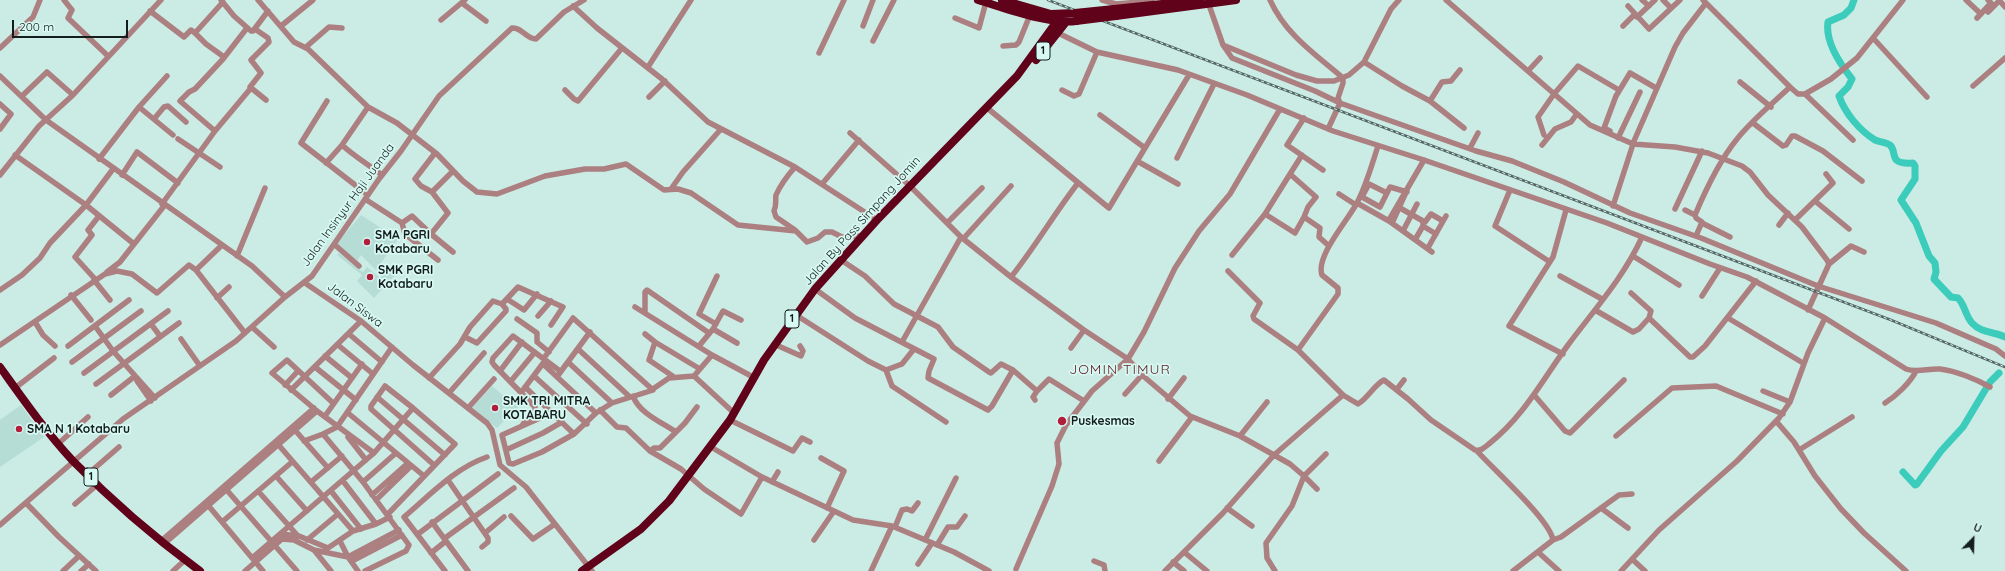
<!DOCTYPE html>
<style>
body{margin:0}
#map{position:relative;width:2005px;height:571px;overflow:hidden;background:#cbebe5;font-family:Quicksand,sans-serif}
canvas{display:block}
.north{position:absolute;left:1953px;top:519px;width:40px;height:40px;-webkit-text-stroke:3px #d8f8f2;paint-order:stroke;rotate:23deg;font-size:11px;font-weight:700;line-height:16px;text-align:center;color:#121d1c}
.north::after{content:'';display:block;margin:auto;width:14px;height:18px;background:#121d1c;clip-path:polygon(50% 0,100% 100%,50% 72%,0 100%)}
.scale{position:absolute;left:12px;top:20px;width:116px;height:18px;box-sizing:border-box;border:2px solid #121d1c;border-top:0;padding-left:5px;font-size:12px;line-height:14px;white-space:nowrap;color:#121d1c;-webkit-text-stroke:3px #d8f8f2;paint-order:stroke}
</style>
<div id="map">
<canvas width="2005" height="571"></canvas>
<div class="north">U</div>
<div class="scale">200 m</div>
</div>
<script>
const ctx = document.querySelector('canvas').getContext('2d');
ctx.lineJoin = 'round';
function fill(path, color) {
  ctx.fillStyle = color;
  ctx.fill(path, 'evenodd');
}
function trace(path, color, width, dash) {
  ctx.strokeStyle = color;
  ctx.lineWidth = width;
  ctx.lineCap = dash ? 'butt' : 'round';
  ctx.setLineDash(dash || []);
  ctx.stroke(path);
}
function drawText(font, color, halo, rows, align = 'center') {
  ctx.font = font + ' Quicksand,sans-serif';
  ctx.lineWidth = 3.5;
  ctx.setLineDash([]);
  ctx.textBaseline = 'middle';
  ctx.strokeStyle = halo;
  ctx.fillStyle = color;
  for (const [text, x, y, turn = 0] of rows) {
    ctx.save();
    ctx.translate(x, y);
    ctx.rotate((+turn || 0) * Math.PI / 180);
    ctx.textAlign = isNaN(turn) ? turn : align;
    if (halo) ctx.strokeText(text, 0, 0);
    ctx.fillText(text, 0, 0);
    ctx.restore();
  }
}
fill(new Path2D(`
 M361,215l37,24 -22,31 -15,-15 -4,6 -21,-17z
 M339,253l24,19 4,-5 13,11 10,-13 8,7 -24,26 -17,-17 5,-6 -25,-20z
 M492,386l13,11 3,-1 10,11 -21,21 -25,-20z
 M21,405l23,32 -44,30v-47z`), '#b5ddd6');
trace(new Path2D(`
 M1854,0l-3,8 -7,7 -16,7c-3,19 12,42 24,57l-4,8 -9,9c6,17 20,34 36,44 4,2 11,2 15,5 8,7 -3,20 23,18l2,3v13l-14,21 15,23 13,33 6,7 1,9 -2,7 17,18 7,1c7,7 7,17 14,25 10,11 22,8 33,14
 M1903,472l12,13 2,-1 24,-33 22,-24 27,-45 9,-9`), '#3bccbc', 7);
trace(new Path2D(`
 M64,0l8,10 -4,8 40,38
 M221,0l13,16 17,15h2l15,-20
 M258,0l36,42 14,7 60,58 29,16 22,17 18,14 26,27 14,11 20,2 48,-18 40,-7h19l22,-5 38,26 14,-1 13,4 47,32 58,6 11,11 11,-4 7,-6h7l10,5 20,-1
 M1102,0l14,4 36,-3
 M1270,0c16,35 45,54 73,78v5l-5,15 2,5 -12,26
 M1446,0l144,125 43,19 42,3 33,6 34,13 8,6 18,23 34,32 25,33 2,4 -21,46
 M1642,0l7,6
 M1663,0l8,8
 M1966,0l15,14
 M1999,0l6,7
 M1208,2l15,43 9,13 83,33 25,12 136,48 36,10 52,21 66,31 71,25 117,48 118,37 60,26 9,7
 M462,3l24,18
 M573,6l24,22 65,51 46,43 87,45 82,53
 M1628,6l21,23 31,-29
 M150,11l34,26 7,-7 4,3 28,-31
 M1988,12l12,-12
 M1637,17l18,-17
 M955,18l24,10 7,-26
 M1977,18l14,-15 -3,-3
 M441,20l24,-20
 M281,26l32,-26
 M863,26l10,-26
 M1623,26l12,-12
 M255,29l13,9 1,4 -18,18 10,13 -11,14 16,13
 M1056,32l41,20 81,18 69,25 86,36 91,29 183,63 103,41 37,13 78,41 81,51c11,4 23,-1 34,0 16,2 36,10 50,18
 M195,33l11,11 18,13
 M1874,39l53,58
 M873,41l21,-41
 M1223,45l73,30 21,6h17l15,-6 15,-13 27,-53 8,-9
 M1003,46l13,-1 3,-3 11,-27
 M306,47l23,-20 13,1
 M0,48l33,-31 7,-17
 M819,53l25,-53
 M1364,62l38,24 28,15 34,27
 M648,67l43,-67
 M1528,71l12,-13
 M0,76l46,44 206,146 33,31
 M1740,82l31,25
 M1973,86l32,-28
 M1790,87l8,7h7l26,-15 26,-21 46,-58
 M565,90l9,9 4,2 44,-53
 M1062,90l12,6 5,-2 18,-42
 M1805,94l48,46
 M22,96l25,-24 26,23
 M649,97l16,-16
 M327,101l-26,42 67,52
 M1430,101l12,-19 9,-1 9,-11
 M0,104l11,10 -11,15
 M139,107l34,28
 M986,107l123,101 36,-60 -45,-33
 M1304,118l-17,27 36,25
 M154,119l10,-12 4,-1 18,16
 M1753,123l30,23 3,-1 6,-9h3l28,15 39,30
 M215,131l-35,-30 9,-9 6,-3 28,-30 24,-31
 M1610,131l-6,-3 12,-32 14,-23 26,15
 M850,133l60,53 51,51 50,40 73,53 44,29 14,16 48,41 50,20 34,19 69,-60 15,9c10,-6 16,-19 26,-24l24,19 23,21 44,30c6,2 11,-4 15,-7 34,-27 53,-64 78,-98 26,-35 56,-68 74,-108
 M1544,135l-6,-18 16,-23 24,-28 41,24
 M1618,138l22,-46
 M178,139l42,28
 M342,145c13,12 26,19 40,30
 M1542,145l13,-16 16,-7 5,-7
 M1145,148l44,-73
 M1470,148l8,-15
 M15,155l71,50 48,39
 M1177,158l37,-74
 M99,159l40,-52 28,-31
 M1137,161l41,23
 M326,163l16,-18 26,-38
 M795,167c-7,8 -15,19 -19,28 -1,6 1,9 -2,16l2,6 19,13
 M1290,174l12,-19
 M0,175l39,-49 34,-31 88,-95
 M122,175l15,-23 41,31
 M822,184l37,-44
 M671,189l12,-17 38,-43
 M1407,190l-14,31 -4,-1 35,-60
 M1510,190l-15,36 55,36
 M432,192l21,-21
 M1387,193l-18,-9 -7,13 18,10 10,-20 17,5
 M1339,194l17,11
 M365,199l37,24 3,11 33,26
 M1815,201l34,28
 M1357,203l32,18 43,31
 M162,204l53,-73 36,-43
 M1613,206l21,-65 41,-94 8,-14 23,-30
 M1400,208l23,13v5l13,8
 M1675,209l27,-58
 M1685,210l10,5 1,3 6,4 -6,14
 M1265,214l30,19 9,-16
 M1695,215c11,-26 24,-54 42,-76 15,-19 36,-36 53,-52l-87,-87
 M1795,220l38,-37 -7,-9
 M1425,222l6,-8 12,7
 M402,223l10,-7 19,18 22,18
 M947,223l35,-35
 M1702,223l28,14
 M1779,225l9,-12
 M1404,229l13,-25
 M431,234l17,-21 -16,-21 -11,-6 -6,-7 20,-26
 M1416,238l7,-12
 M963,239l48,-53
 M222,245l-26,25 49,63
 M335,245l24,21
 M1429,246l17,-30
 M1232,255l33,-41 25,-40 26,23 -8,10 -4,10 16,11 -1,9 10,9
 M237,256l28,-68
 M1633,256l46,29
 M841,260l24,16 29,28 44,23 15,20 36,25 2,1 10,-9 12,6 24,21 12,-12 35,22
 M1829,264l22,-18 13,6
 M1228,271l32,32 -7,13 1,3 44,31 45,45
 M107,272l13,-10 44,-56
 M1560,276l42,23
 M1011,277c24,-30 43,-63 67,-94
 M95,279l-20,-22 17,-22 -4,-5 11,-14
 M94,280l16,20
 M305,283l56,38 52,44 74,58 5,7 8,35 26,22 66,84
 M815,289l40,29 79,41 -5,12 -1,7 60,32 4,-4 21,-36
 M0,290l22,-15 18,-17 10,-15 36,-38 27,-36
 M1631,293l20,18 -2,7
 M71,295l20,25
 M1702,296l18,-28
 M217,298l12,-11
 M507,299l17,11 13,-16
 M635,307l77,48 41,22
 M1595,310l38,22 6,-3 10,-11 41,39h3l12,-11 51,-65
 M645,312v-20l2,-2 62,43
 M796,315l72,46 18,9 6,16 54,36
 M538,316l13,-15
 M1728,318l75,45
 M517,319l20,14v9l12,10
 M35,322l8,13 12,11
 M151,324l9,12
 M716,324l-17,-10 18,-38
 M95,326l18,25 42,47
 M252,327l22,20
 M713,329l24,14
 M349,334l33,28
 M645,334l10,8
 M465,337l12,6 29,-32v-2l-4,-5
 M181,339l19,27
 M902,342l59,-105
 M774,344l27,12 2,-5 -3,-5
 M0,345l105,-71 12,-3 15,3 25,19 32,-28 7,5
 M338,345l35,29
 M68,346l61,-46
 M699,346l14,-17 10,-18 18,9
 M1071,348l13,-18
 M578,349l52,48
 M1298,350l40,-56v-6l-16,-13c-7,-19 28,-57 36,-74 9,-18 14,-37 20,-55
 M1563,354l-54,-28 44,-69 13,-47
 M325,356l27,22
 M544,358l29,-40 80,72
 M72,362l69,-51
 M568,362l44,41
 M543,364l53,49
 M315,367l41,33
 M886,370l16,-6 12,-15
 M500,371l22,-29
 M84,373l84,-62
 M559,374l31,-42
 M534,376l53,48
 M694,376l40,37
 M674,377l-25,-17 6,-18 45,27
 M429,378l31,-34 10,-17 23,-26 9,3 16,-17 45,20 -12,18
 M137,381l14,20
 M511,381l24,-29
 M96,384l83,-61
 M285,385l13,-14
 M525,387l49,47
 M15,388l39,-30
 M1397,389l7,-9
 M291,390l70,-69
 M523,390l21,-28
 M1763,391l27,11
 M449,393l35,-40
 M1125,394l17,-19
 M111,395l24,-19
 M633,396c6,17 28,26 43,36l9,-9 12,-16
 M1535,396l30,35 5,2 54,-53
 M377,397l68,58
 M1168,399l16,-21
 M1035,400l-2,-3 4,-6
 M333,403l-46,-43 -15,13 45,38 57,42
 M1885,403c11,-7 25,-20 31,-32
 M468,408l26,-29
 M600,410l17,17 9,1 24,23 31,18 23,20 37,25 21,-37
 M550,411l-10,7 -38,17 7,28 4,1 29,-12 32,-18 22,-21 16,-10 38,-12 19,-13 25,-2 18,-21
 M348,413l76,63
 M325,416l37,-52
 M730,420l63,31 9,-13 8,4
 M1776,421l18,21 21,34 26,33 23,24 42,38
 M523,424l12,-14v-3l-41,-42 -2,-3 1,-4 20,-22 47,35
 M294,429l34,39
 M323,434l40,48 46,63 -3,6 -41,20
 M1240,436l27,-34
 M1616,436l56,-48 44,-2 67,28
 M348,437l18,23
 M304,441l19,-7 14,-7 55,-80
 M276,442l77,89
 M58,444l30,-27
 M711,447l51,30 91,43 39,6 62,26 35,19
 M506,450l37,-17 19,-11
 M1799,450l53,-33
 M650,451l4,-3h6l16,-16
 M1477,451c17,19 73,69 76,89l-40,31
 M821,458l23,13 -17,37
 M1159,461l33,-44
 M88,474l31,-27
 M276,476l31,35
 M448,480l40,58v4l-6,5
 M343,481l33,43
 M311,482l31,-26
 M363,482l33,-29
 M772,482l6,-10
 M225,488l72,83
 M1317,489l-13,-13 22,-22
 M258,491l40,45
 M331,491l30,38
 M372,495l36,-32
 M376,500l35,-34
 M26,503l33,34 37,34
 M75,504l23,-20
 M207,504l56,67
 M1227,508l25,18
 M1601,508l27,20
 M388,514l67,-70 -42,-36 -28,-22 -14,20v3l63,56
 M511,516l22,23 22,-15
 M222,522l70,-60
 M432,522l36,49
 M0,525l123,-106 113,-78 49,-44 27,-21 67,-97 22,-28 38,-55 73,-68c10,-1 14,11 24,11l28,-27 20,-12
 M895,527l7,-17 5,-1 5,2 6,-8
 M485,533l19,-16
 M281,534l18,2 29,12 25,-17 23,-7 14,-7
 M418,534l80,-60
 M445,538l69,-50
 M307,540l31,-26
 M814,540l20,-29
 M925,540l31,-62
 M1553,540l8,-3 58,-42 13,-1
 M161,541l153,-133
 M340,541l8,16 10,14
 M164,544l153,-133
 M937,545l11,-18h9l8,-11
 M314,550l17,21
 M1184,552l23,19
 M1538,552l21,19
 M431,553l15,-12
 M252,558l122,-105 39,-45
 M1632,559l13,12
 M352,561l50,-26
 M1094,561l10,4 1,6
 M1173,562l11,9
 M918,564l14,-21
 M1016,569l36,-83 7,-22 -2,-21 9,-18 26,-34 36,-32 16,-27 31,-64 24,-37 31,-37 50,-85
 M63,571l16,-15
 M81,571l8,-7
 M173,571l12,-11
 M245,571l37,-32 12,1 20,10 34,7 51,-27
 M445,571l-41,-54c26,-22 51,-49 83,-60
 M871,571l21,-45
 M1165,571l58,-58 51,-58 16,9 14,12 -12,30 -26,37 1,15 8,13
 M1621,571l38,-41 78,-69 42,-43 11,-16 18,-49 17,-35`), '#ac8081', 5.5);
trace(new Path2D(`
 M978,0c27,8 71,25 98,21
 M1002,0l49,14 24,-1
 M1114,9l86,-9
 M1116,16l120,-16
 M1036,60l30,-38
 M0,367c23,32 46,65 73,94 39,40 82,77 127,110
 M582,571l59,-42 28,-28 61,-81 34,-60 51,-71 62,-69 140,-144 40,-55`), '#60021a', 8);
const rail = new Path2D(`
 M1048,0l843,320 114,47`);
trace(rail, '#536663', 2.5);
trace(rail, '#d8f8f2', 1, [3]);
trace(new Path2D(`
 M1075,13l39,-4
 M1076,21l40,-5`), '#60021a', 8);
for (const [x, y, r, color] of [
 [367,242,4,"#b11e3c"],
 [370,277,4,"#b11e3c"],
 [495,408,4,"#b11e3c"],
 [1062,421,5,"#b11e3c"],
 [19,429,4,"#b11e3c"]
]) {
  const dot = new Path2D();
  dot.arc(x, y, r, 0, 2 * Math.PI);
  ctx.fillStyle = color;
  ctx.fill(dot);
  trace(dot, '#d8f8f2', 1.5);
}
for (const [x, y, w] of [
 [1043,51,14],
 [792,319,14],
 [91,477,14]
]) {
  const box = new Path2D();
  box.roundRect(x - w / 2, y - 9, w, 18, 3);
  ctx.fillStyle = '#d8f8f2';
  ctx.fill(box);
  trace(box, '#121d1c', 1);
}
drawText('bold 11px', '#121d1c', null, [
 ["1",1043,51],
 ["1",792,319],
 ["1",91,477]
]);
drawText('12px', '#121d1c', '#d8f8f2', [
 ["Jalan Insinyur Haji Juanda",348,205,-54],
 ["Jalan By Pass Simpang Jomin",862,221,-48],
 ["Jalan Siswa",355,305,37]
]);
drawText('bold 12px', '#121d1c', '#d8f8f2', [
 ["SMA PGRI",375,235],
 ["Kotabaru",375,249],
 ["SMK PGRI",378,270],
 ["Kotabaru",378,284],
 ["SMK TRI MITRA",503,401],
 ["KOTABARU",503,415],
 ["Puskesmas",1071,421],
 ["SMA N 1 Kotabaru",27,429]
], 'left');
ctx.letterSpacing = '1px';
drawText('14px', '#641f27', '#d8f8f2', [
 ["JOMIN TIMUR",1120,370]
]);
ctx.letterSpacing = '0px';
</script>
